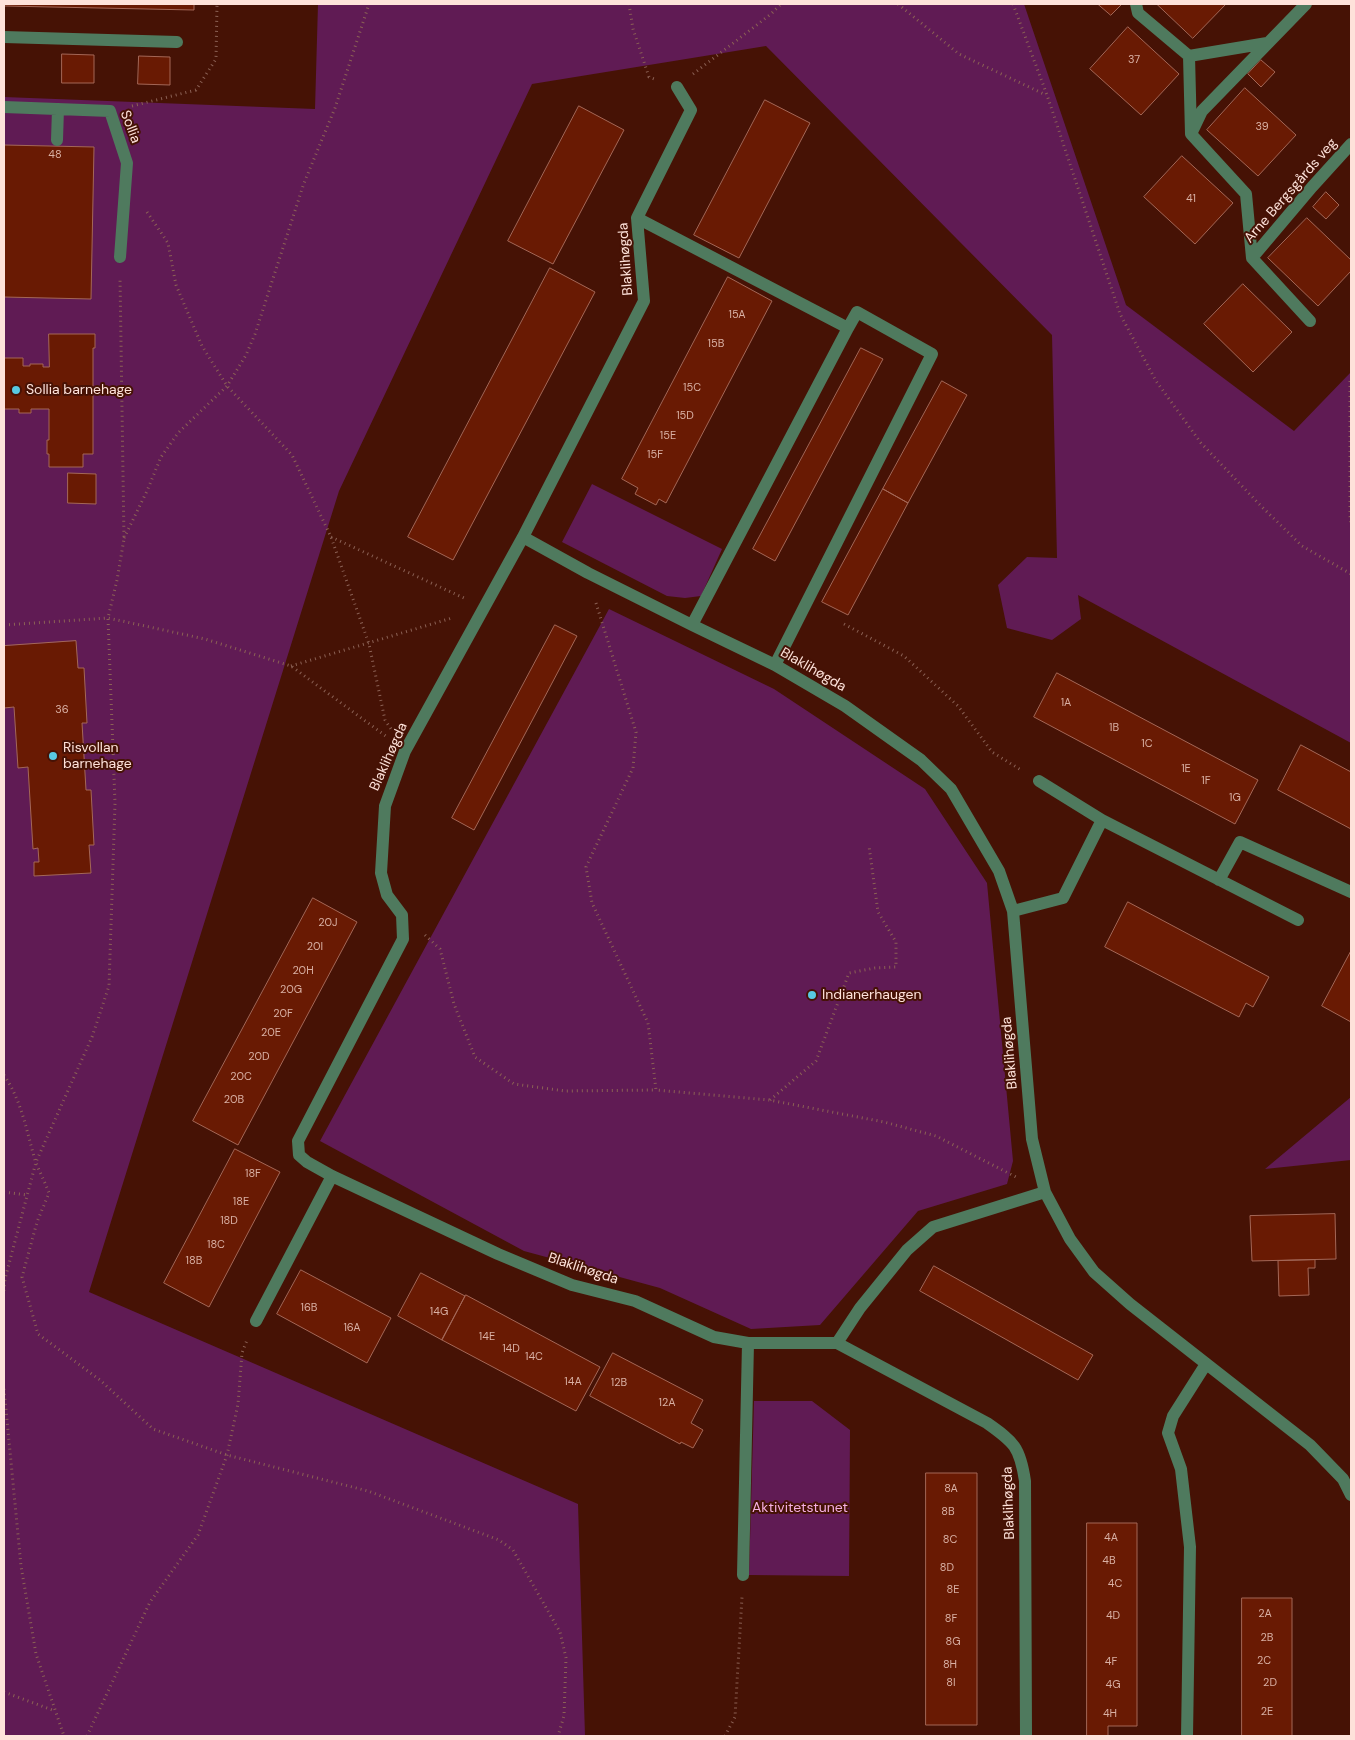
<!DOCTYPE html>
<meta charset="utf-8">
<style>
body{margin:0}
#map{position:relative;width:1355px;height:1740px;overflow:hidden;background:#461205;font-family:"DM Sans",sans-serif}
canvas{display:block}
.frame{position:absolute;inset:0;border:5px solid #fee2da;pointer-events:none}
</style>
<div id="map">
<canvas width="1355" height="1740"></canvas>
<div class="frame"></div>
</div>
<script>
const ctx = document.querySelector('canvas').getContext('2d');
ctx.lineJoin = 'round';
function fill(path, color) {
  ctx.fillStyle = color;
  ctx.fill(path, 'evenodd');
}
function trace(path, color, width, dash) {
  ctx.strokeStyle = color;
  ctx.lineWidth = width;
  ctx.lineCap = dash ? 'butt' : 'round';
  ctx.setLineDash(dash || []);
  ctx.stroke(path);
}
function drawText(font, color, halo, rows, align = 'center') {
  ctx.font = font + ' "DM Sans",sans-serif';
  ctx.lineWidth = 4;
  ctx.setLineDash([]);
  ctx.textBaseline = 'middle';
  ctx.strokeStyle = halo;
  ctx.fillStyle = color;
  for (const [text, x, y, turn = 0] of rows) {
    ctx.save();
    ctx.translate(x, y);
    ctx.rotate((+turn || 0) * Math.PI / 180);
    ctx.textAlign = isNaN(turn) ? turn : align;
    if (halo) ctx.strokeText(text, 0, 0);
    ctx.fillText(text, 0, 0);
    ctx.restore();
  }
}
fill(new Path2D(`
 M318,4h706l102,301 168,126 57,-59v371l-273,-148 3,24 -29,21 -45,-12 -9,-43 29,-28 30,1 -5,-223 -286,-289 -234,38 -193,407 -250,801 489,212 7,232h-581v-1639l311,12z
 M592,484l130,65 -21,47 -16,2 -18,-2 -105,-54z
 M609,609l165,80 151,100 62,94 26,278 -6,23 -89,27 -98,114 -69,4 -91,-41 -136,-37 -204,-110z
 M1351,1097v63l-86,9z
 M754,1401h58l38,29 -1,146 -100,-1z`), '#601b54');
const building = new Path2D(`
 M4,4h190v6l-190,-4z
 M1098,4h24l-11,11z
 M1157,4h69l-33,34z
 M1128,27l51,47 -38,41 -51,-46z
 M62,54l32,1v28h-32z
 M139,56l31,1v28l-32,-1z
 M1261,60l14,12 -14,15 -13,-13z
 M1245,88l51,47 -38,41 -51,-46z
 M765,100l45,23 -71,135 -45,-23z
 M579,106l45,24 -71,134 -45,-23z
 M4,145l90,2 -3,152 -87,-2z
 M1182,156l51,47 -38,41 -51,-47z
 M1326,192l13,13 -13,14 -13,-12z
 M1307,218l44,42v11l-33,35 -50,-48z
 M550,268l45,24 -142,268 -45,-23z
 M728,277l44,24 -106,202 -7,-4 -3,6 -21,-11 3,-6 -16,-9z
 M1243,284l49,48 -39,40 -49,-48z
 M49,334h46v14h-2v106h-10v13h-34v-13h-2v-14h2v-31h-18v4h-12v-4h-15v-51h19v8h7v-2h13v3h6z
 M861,348l22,11 -108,202 -22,-12z
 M942,381l25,14 -59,108 -25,-14z
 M68,473l28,1v30l-28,-1z
 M883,489l25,14 -60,112 -26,-13z
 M555,625l22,11 -103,194 -22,-12z
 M76,641l2,27h6l3,55h-5l4,67h5l3,55h-5l2,28 -57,3v-14h5l-1,-14 -5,1 -5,-82 -10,1 -4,-61 -10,1v-62z
 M1057,673l201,107 -23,44 -201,-107z
 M1301,745l50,27v57l-73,-39z
 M313,898l44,24 -119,223 -45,-24z
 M1128,902l141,75 -16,30 -7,-4 -7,14 -134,-70z
 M1351,951v71l-29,-16z
 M235,1149l45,23 -71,135 -45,-24z
 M1335,1214l1,45 -84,2 -2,-45z
 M1315,1260v8h-7l1,27 -30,1 -1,-35z
 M934,1266l159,89 -15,25 -158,-89z
 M301,1270l90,48 -24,45 -90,-49z
 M421,1273l44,23 -23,44 -44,-24z
 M466,1295l134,72 -24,44 -134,-71z
 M613,1353l90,47 -12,23 12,7 -10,18 -12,-6 -1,2 -90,-48z
 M926,1473h51v252h-51z
 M1087,1523h50v203h-29v10h-21z
 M1242,1598h50v138h-50z`);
fill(building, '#691a03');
trace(building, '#a46757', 1);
trace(new Path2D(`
 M629,4l4,25 16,48 8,3
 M898,4l61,50 87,41
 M1013,4l34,91 73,219 36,67 45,62 59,62 42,41 49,28
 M693,74l78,-60 10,-10
 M132,106l64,-16 20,-31 1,-55
 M147,212l21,31 8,42 26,61 25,40 65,69 39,82 38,107 16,76 6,9
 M1350,381v135l1,8
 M331,537l133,61
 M124,538l23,-47 14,-34 17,-24 49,-47 19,-31 9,-21 49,-151 31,-75 34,-104
 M596,603l40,129 -3,36 -47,99 6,36 56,120 8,67 113,10 115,22 52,14 82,42
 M844,624l60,32 54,50 34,46 29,18
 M4,625l104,-7 97,21 86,27 96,71
 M291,666l161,-48
 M425,935l15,14 14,55 21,53 39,27 51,7 90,-1
 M4,1075c18,27 22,54 31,85 4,11 10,22 14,33l-12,29 -15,55 16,57 62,46 53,49 74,26 141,36 131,49 14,10 47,82 6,26 -2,58 -6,20
 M770,1100l46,-39 33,-88 26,-5 21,-1v-25l-18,-30 -9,-66
 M4,1192l23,3
 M4,1291l1,-12 31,-117 56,-125 17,-51 6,-183 -7,-185 9,-38 7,-41 -4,-261
 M4,1389l17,177 15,88 28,82
 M4,1692l51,19
 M87,1736l63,-134 48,-67 29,-80 11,-51 4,-51 5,-13
 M725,1736l10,-19 7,-120`), '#8b6155', 3, [1, 4]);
trace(new Path2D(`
 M1136,4l2,9 51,43 2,78 55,60 6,64 58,63
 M4,37l173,5
 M1189,56l78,-13
 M677,87l14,23 -54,108 7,83 -121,236 65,36 104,52 83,40 70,41 76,54 30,29 48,82 14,40 19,228 13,53 25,47 24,33 36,32 180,141 33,34 8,16
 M4,107l106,4 17,52 -7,94
 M1192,132l10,-21 104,-107
 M57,140l1,-31
 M637,218l211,110 9,-16 75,42 -157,311
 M1252,258l60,-71 39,-43
 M523,537l-118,214 -20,55 -4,67 6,22 15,20 1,24 -105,202 1,14 8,7 25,14 166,78 74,31 63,16 79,36 34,6h89
 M692,625l156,-297
 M1102,820l196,100
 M1219,880l21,-38 111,50
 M1013,911l50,-13 39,-78 -63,-39
 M256,1321l76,-145
 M743,1575l5,-232
 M1026,1736l-1,-255c-5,-34 -11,-39 -38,-58l-150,-80 23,-35 47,-58 26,-23 112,-35
 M1187,1736l3,-189 -9,-78 -13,-36 5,-17 33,-52`), '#4f7a5e', 12);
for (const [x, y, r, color] of [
 [16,390,5,"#58c9e3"],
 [53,756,5,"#58c9e3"],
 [812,995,5,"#58c9e3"]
]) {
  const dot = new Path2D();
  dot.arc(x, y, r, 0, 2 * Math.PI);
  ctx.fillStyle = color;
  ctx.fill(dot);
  trace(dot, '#461205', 2);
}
drawText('11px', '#d9b0a4', null, [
 ["37",1134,60],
 ["39",1262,127],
 ["48",55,155],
 ["41",1191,199],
 ["15A",737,315],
 ["15B",716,344],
 ["15C",692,388],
 ["15D",685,416],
 ["15E",668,436],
 ["15F",655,455],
 ["1A",1066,703],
 ["36",62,710],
 ["1B",1114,728],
 ["1C",1147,744],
 ["1E",1186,769],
 ["1F",1206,781],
 ["1G",1235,798],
 ["20J",328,923],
 ["20I",315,947],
 ["20H",303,971],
 ["20G",291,990],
 ["20F",283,1014],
 ["20E",271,1033],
 ["20D",259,1057],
 ["20C",241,1077],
 ["20B",234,1100],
 ["18F",253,1174],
 ["18E",241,1202],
 ["18D",229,1221],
 ["18C",216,1245],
 ["18B",194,1261],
 ["16B",309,1308],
 ["14G",439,1312],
 ["16A",352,1328],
 ["14E",487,1337],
 ["14D",511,1349],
 ["14C",534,1357],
 ["14A",573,1382],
 ["12B",619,1383],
 ["12A",667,1403],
 ["8A",951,1489],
 ["8B",948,1512],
 ["4A",1111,1538],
 ["8C",950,1540],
 ["4B",1109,1561],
 ["8D",947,1568],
 ["4C",1115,1584],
 ["8E",953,1590],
 ["2A",1265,1614],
 ["4D",1113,1616],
 ["8F",951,1619],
 ["2B",1267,1638],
 ["8G",953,1642],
 ["2C",1264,1661],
 ["4F",1111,1662],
 ["8H",950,1665],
 ["8I",951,1683],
 ["2D",1270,1683],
 ["4G",1113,1685],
 ["2E",1267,1712],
 ["4H",1110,1714]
]);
drawText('14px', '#fee2da', '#461205', [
 ["Sollia",130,127,69],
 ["Arne Bergsgårds veg",1291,191,-49],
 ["Blaklihøgda",626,259,-94],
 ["Blaklihøgda",813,670,30],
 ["Blaklihøgda",389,757,-66],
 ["Blaklihøgda",1010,1053,-95],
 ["Blaklihøgda",583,1269,18],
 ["Blaklihøgda",1009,1503,-92]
]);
drawText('14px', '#fee2da', '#461205', [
 ["Sollia barnehage",26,390],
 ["Risvollan",63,748],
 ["barnehage",63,764],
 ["Indianerhaugen",822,995]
], 'left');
drawText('14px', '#f5afe4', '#461205', [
 ["Aktivitetstunet",800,1508]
]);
</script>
